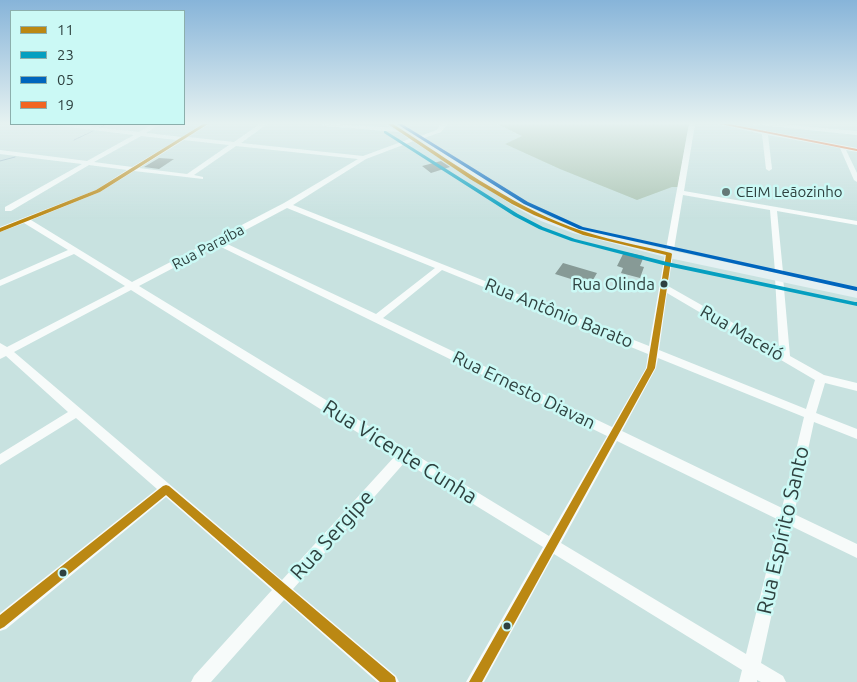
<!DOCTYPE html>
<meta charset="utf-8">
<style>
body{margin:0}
#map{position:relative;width:857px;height:682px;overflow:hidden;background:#c8e2e0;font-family:Ubuntu,sans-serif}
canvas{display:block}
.legend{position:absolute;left:10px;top:10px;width:175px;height:115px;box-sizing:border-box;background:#cbf9f5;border:1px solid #8cafac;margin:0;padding:6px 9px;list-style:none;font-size:15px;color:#2e413f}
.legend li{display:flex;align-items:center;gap:10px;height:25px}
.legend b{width:25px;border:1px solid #8cafac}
</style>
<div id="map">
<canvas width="857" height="682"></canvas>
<ul class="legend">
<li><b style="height:6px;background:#bb8813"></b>11</li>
<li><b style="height:6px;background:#059fc0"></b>23</li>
<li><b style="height:6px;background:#0065bd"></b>05</li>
<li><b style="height:6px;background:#f26522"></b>19</li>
</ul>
</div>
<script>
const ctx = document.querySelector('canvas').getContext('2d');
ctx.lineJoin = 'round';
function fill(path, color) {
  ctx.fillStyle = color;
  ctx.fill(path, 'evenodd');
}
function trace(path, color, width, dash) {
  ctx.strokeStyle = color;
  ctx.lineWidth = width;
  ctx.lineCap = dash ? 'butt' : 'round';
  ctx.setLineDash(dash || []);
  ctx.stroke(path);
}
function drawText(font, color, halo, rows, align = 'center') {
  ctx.font = font + ' Ubuntu,sans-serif';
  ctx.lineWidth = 5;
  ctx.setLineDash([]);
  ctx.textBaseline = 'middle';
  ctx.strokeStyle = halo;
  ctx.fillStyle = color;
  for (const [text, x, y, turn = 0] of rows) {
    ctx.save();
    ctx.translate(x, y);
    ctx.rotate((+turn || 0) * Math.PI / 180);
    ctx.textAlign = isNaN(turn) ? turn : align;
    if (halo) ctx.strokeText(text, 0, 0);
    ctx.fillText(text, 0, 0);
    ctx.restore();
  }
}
fill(new Path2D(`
 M497,124h192l-11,63h-6l-35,13 -77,-31 -55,-25 17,-8z`), '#acc5b4');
trace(new Path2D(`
 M99,128l7,-4
 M74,140l19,-9
 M0,161l15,-4`), '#95b3c3', 1);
fill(new Path2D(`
 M159,158l15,1 -15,10 -15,-2z
 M441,161l9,6 -19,6 -9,-7z
 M624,252l20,4 -4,10 4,1 -4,11 -19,-5 2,-5 -6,-2z
 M563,263l34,10 -7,12 -35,-11z`), '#879a96');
fill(new Path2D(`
 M46,124h19l74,8 14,-8h7l-14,9 36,4 20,-13h7l-21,13 46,5 26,-18h7l-26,19 122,13 49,-18h4v2l-50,19 -73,46 356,141 16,-92 4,-2 4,2 -5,32 111,63 -4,-72 4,-3 -4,-2 -5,-62 -87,-15 -9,54 -4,2 -4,-2 23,-125h6l-11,67 173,30v4l-80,-14 6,61 -4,2 4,3 7,79 34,19 33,8v8l-32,-8 -9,30 41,16v10l-43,-17 -20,92 63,30v14l-66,-32 -30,137 22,13 3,6h-25l-4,-2v2h-18l3,-12 -188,-116 -70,128h-18l77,-135 -138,-85 -112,127 103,87 3,6h-22l-93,-82 -73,82h-20l3,-6 78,-86 -106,-93 -160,132 -6,2v-18l157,-124 -81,-71 -76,47v-11l68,-42 -62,-56 -6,3v-16l7,4 118,-61 -51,-32 -74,32v-6l68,-30 -44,-27 -24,9v-5l96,-37 31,-20 -38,-5 -78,46h-6v-4l77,-43 -82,-10v-4l87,11 47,-26zM141,136l36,4 -45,27 -38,-5zM184,140l45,5 -42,29 -48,-6zM236,146l122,13 -74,44 -152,79 -101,-62 69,-28 34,-21 69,8v-2l-9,-2zM287,208l148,60 -59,46 -153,-72zM217,245l390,191 -58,100 -410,-250zM442,270l206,84 -2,14 -34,59 -229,-109zM131,290l264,166 -113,124 -268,-228zM667,293l148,87 -9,29 -147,-59zM658,358l146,59 -22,91 -160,-77 34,-63zM617,441l162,79 -33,134 -185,-111z
 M441,124h6l-6,8 -20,7 -3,-2 19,-7z
 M718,124h12l127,24v4l-11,-2 11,23v9l-3,-2 -14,-32 -72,-13 4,34 -3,2 -3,-2 -4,-35z
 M752,124h23l82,7v4z`), '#f7fbfa');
fill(new Path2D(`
 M322,124l78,4 3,2 -3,2 -75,-6z`), '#f7fbfa');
fill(new Path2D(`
 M386,124h10l129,80 24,13 32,12 88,21 188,40v8l-188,-40 -96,-25 -32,-12 -24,-13z`), '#e4f0f2');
fill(new Path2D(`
 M203,124h5l-108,68 -100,40v-4l96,-38z
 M388,124h5c58,37 114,79 178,103 32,12 67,18 100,26l1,1 -17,114 -173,314h-13l178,-314 19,-113 -83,-20 -49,-20 -22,-11 -42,-25z
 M166,485l3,1 226,191 1,5h-16l-214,-187 -162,132 -4,2v-14l163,-129z`), '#bb8813');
fill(new Path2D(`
 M384,131h2l132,83 25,13 32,12 92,23 188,40h2v4l-190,-40 -96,-25 -32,-12 -25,-13 -130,-83z`), '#059fc0');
fill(new Path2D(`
 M397,124h5l126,78 55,25 274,60v4l-278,-62 -55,-25z`), '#0065bd');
fill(new Path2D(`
 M720,124h9l128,25v2z`), '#f26522');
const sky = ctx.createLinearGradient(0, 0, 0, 220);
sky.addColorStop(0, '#87b4d9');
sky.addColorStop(0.56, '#e6f2f1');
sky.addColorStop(1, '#e6f2f100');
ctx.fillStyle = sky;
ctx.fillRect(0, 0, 857, 220);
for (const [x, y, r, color] of [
 [726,192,5,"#647977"],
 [664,284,4.5,"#2e413f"],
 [63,573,4.5,"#2e413f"],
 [507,626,4.5,"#2e413f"]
]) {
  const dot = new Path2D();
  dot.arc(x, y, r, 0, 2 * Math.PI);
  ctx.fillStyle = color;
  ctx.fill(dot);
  trace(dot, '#cbf9f5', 2);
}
drawText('15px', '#2e413f', '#cbf9f5', [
 ["CEIM Leãozinho",736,192]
], 'left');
drawText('15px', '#2e413f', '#cbf9f5', [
 ["Rua Paraíba",208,247,-28]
]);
drawText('17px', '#2e413f', '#cbf9f5', [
 ["Rua Olinda",655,284]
], 'right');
drawText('18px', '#2e413f', '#cbf9f5', [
 ["Rua Antônio Barato",559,313,22],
 ["Rua Maceió",742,333,30],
 ["Rua Ernesto Diavan",524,390,26]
]);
drawText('21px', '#2e413f', '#cbf9f5', [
 ["Rua Vicente Cunha",400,452,32],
 ["Rua Espírito Santo",783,530,-77],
 ["Rua Sergipe",332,535,-48]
]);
</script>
